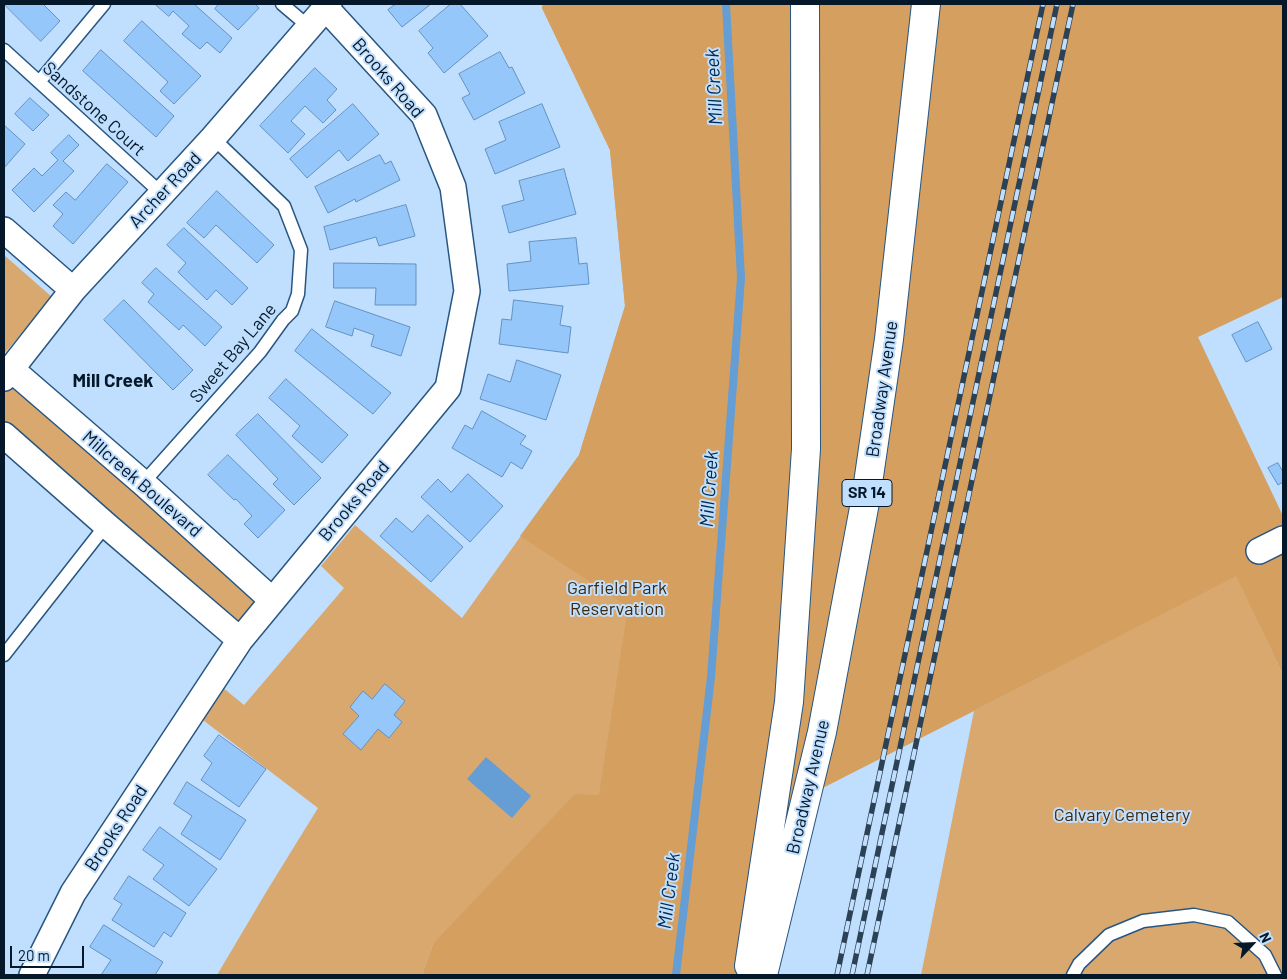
<!DOCTYPE html>
<style>
body{margin:0}
#map{position:relative;width:1287px;height:979px;overflow:hidden;background:#c0defd;font-family:Barlow,sans-serif}
canvas{display:block}
.frame{position:absolute;inset:0;border:5px solid #05182a;pointer-events:none}
.north{position:absolute;left:1227px;top:919px;width:50px;height:50px;-webkit-text-stroke:4px #c0defd;paint-order:stroke;rotate:65deg;font-size:14px;font-weight:700;line-height:20px;text-align:center;color:#05182a}
.north::after{content:'';display:block;margin:auto;width:18px;height:22px;background:#05182a;clip-path:polygon(50% 0,100% 100%,50% 72%,0 100%)}
.scale{position:absolute;left:10px;top:946px;width:74px;height:22px;box-sizing:border-box;border:2px solid #05182a;border-top:0;padding-left:6px;font-size:15px;line-height:18px;white-space:nowrap;color:#05182a;-webkit-text-stroke:4px #c0defd;paint-order:stroke}
</style>
<div id="map">
<canvas width="1287" height="979"></canvas>
<div class="frame"></div>
<div class="north">N</div>
<div class="scale">20 m</div>
</div>
<script>
const ctx = document.querySelector('canvas').getContext('2d');
ctx.lineJoin = 'round';
function fill(path, color) {
  ctx.fillStyle = color;
  ctx.fill(path, 'evenodd');
}
function trace(path, color, width, dash) {
  ctx.strokeStyle = color;
  ctx.lineWidth = width;
  ctx.lineCap = dash ? 'butt' : 'round';
  ctx.setLineDash(dash || []);
  ctx.stroke(path);
}
function drawText(font, color, halo, rows, align = 'center') {
  ctx.font = font + ' Barlow,sans-serif';
  ctx.lineWidth = 4;
  ctx.setLineDash([]);
  ctx.textBaseline = 'middle';
  ctx.strokeStyle = halo;
  ctx.fillStyle = color;
  for (const [text, x, y, turn = 0] of rows) {
    ctx.save();
    ctx.translate(x, y);
    ctx.rotate((+turn || 0) * Math.PI / 180);
    ctx.textAlign = isNaN(turn) ? turn : align;
    if (halo) ctx.strokeText(text, 0, 0);
    ctx.fillText(text, 0, 0);
    ctx.restore();
  }
}
fill(new Path2D(`
 M543,4h215l-59,971 -266,-31 -11,31h-205l51,-86 50,-81 -119,-91 23,-30 22,18 100,-117 -23,-22 34,-41 107,93 117,-163 46,-149 -15,-156 -68,-142z
 M4,255l48,42 -48,57z
 M4,369l258,224 -25,29 -233,-202z
 M1236,575l47,100v300h-362l53,-264z`), '#d9a86e');
fill(new Path2D(`
 M543,4h740v293l-85,40 85,179v159l-47,-99 -262,135 -167,85 -44,179h-341l11,-31 142,-150 24,1 27,-175 1,-14 -107,-70 59,-81 46,-149 -15,-156 -68,-142z`), '#d59f5f');
fill(new Path2D(`
 M486,757l45,39 -19,22 -45,-39z`), '#659dd5');
trace(new Path2D(`
 M676,975l35,-298 30,-399 -15,-274`), '#659dd5', 8);
const building = new Path2D(`
 M4,4h39l17,17 -19,20z
 M155,4h39l38,34 -12,15 -13,-11 -7,7 -18,-15 7,-8 -16,-15 -4,5z
 M219,4h36l4,4 -21,22 -23,-21z
 M396,4h35l-29,23 -14,-17z
 M451,4h9l28,32 -44,37 -16,-20 5,-5 -14,-17z
 M142,21l59,55 -27,28 -14,-13 8,-9 -44,-41z
 M101,50l73,66 -18,21 -73,-66z
 M500,52l9,16 3,-1 13,26 -51,27 -12,-22 8,-4 -11,-20z
 M315,68l22,21 -10,11 9,10 -13,13 -18,-17 -14,15 14,13 -17,19 -28,-27z
 M30,98l19,17 -16,16 -18,-17z
 M353,104l26,30 -31,27 -9,-11 -32,28 -17,-19z
 M542,104l18,43 -65,27 -10,-25 21,-9 -7,-18z
 M4,125l21,19 -21,24z
 M69,135l10,10 -16,16 11,10 -40,41 -22,-22 22,-22 8,8 16,-16 -7,-7z
 M380,155l5,9 6,-3 9,19 -44,22 -1,-3 -27,14 -13,-26z
 M107,164l21,18 -55,62 -20,-18 10,-12 -10,-9 13,-13 9,8z
 M564,169l12,45 -67,19 -7,-27 22,-6 -5,-19z
 M217,191l57,54 -17,18 -41,-38 -12,13 -17,-15z
 M406,205l9,31 -36,10 -3,-9 -46,13 -6,-23z
 M184,228l64,60 -16,17 -16,-15 -9,10 -29,-28 8,-9 -19,-18z
 M576,238l3,26 8,-1 2,21 -80,7 -2,-27 24,-3 -2,-19z
 M334,263l82,1v41h-41l1,-17h-42z
 M156,268l66,59 -17,19 -22,-21 -4,5 -31,-28 6,-8 -12,-11z
 M124,300l69,70 -20,20 -69,-70z
 M514,300l49,6 -3,19 11,2 -3,26 -69,-9 3,-25 9,1z
 M335,301l75,26 -9,29 -30,-10 3,-11 -20,-7 -2,8 -26,-9z
 M1258,322l14,27 -26,13 -14,-27z
 M312,329l79,64 -18,21 -78,-63z
 M517,360l44,15 -15,45 -66,-21 8,-25 22,8z
 M286,379l62,56 -26,28 -30,-27 8,-10 -31,-28z
 M482,411l44,25 -6,8 12,7 -10,18 -11,-7 -9,15 -50,-29 13,-23 7,4z
 M258,414l63,64 -27,27 -21,-21 5,-5 -42,-44z
 M228,455l57,55 -27,28 -14,-14 8,-8 -16,-17 -2,1 -26,-25z
 M1278,463l5,9v10l-5,3 -10,-17z
 M468,474l35,32 -33,36 -49,-45 17,-18 13,13z
 M428,515l35,32 -32,35 -51,-46 16,-18 16,14z
 M385,684l20,17 -11,14 8,7 -13,16 -11,-9 -17,21 -18,-16 16,-18 -9,-9 13,-16 9,8z
 M219,735l47,34 -27,38 -38,-27 11,-17 -8,-7z
 M187,782l59,38 -26,40 -39,-26 11,-18 -18,-12z
 M160,827l57,42 -28,37 -36,-27 11,-14 -21,-15z
 M129,876l57,37 -15,24 -7,-5 -10,15 -42,-27 10,-16 -8,-5z
 M104,925l59,37 -8,13h-54l10,-15 -21,-13z`);
fill(building, '#95c7fa');
trace(building, '#6292c3', 1);
const service = new Path2D(`
 M282,4l26,22
 M4,50l157,143
 M39,82l65,-78
 M143,483l117,-131 23,-32 9,-9 6,-17 3,-44 -17,-44 -71,-68
 M4,655l102,-130
 M1073,975l6,-11 30,-29 34,-14 51,-6 34,7 37,33 10,20`);
const minor = new Path2D(`
 M4,230l69,60
 M11,369l132,114 129,117
 M4,378l69,-88 140,-152 116,-134
 M4,435l102,90 134,115
 M1259,551l24,-12
 M32,975l41,-82 167,-253 208,-252 19,-97 -14,-104 -29,-72 -99,-108`);
const primary = new Path2D(`
 M749,966l40,-264 17,-253 -1,-445
 M763,975l59,-243 44,-235 23,-158 37,-335`);
trace(service, '#275682', 15);
trace(minor, '#275682', 28);
trace(primary, '#275682', 30);
trace(service, '#fff', 12);
trace(minor, '#fff', 25);
trace(primary, '#fff', 28);
const rail = new Path2D(`
 M837,975l206,-971
 M852,975l205,-971
 M867,975l206,-971`);
trace(rail, '#2b4155', 5.5);
trace(rail, '#c0defd', 4, [11]);
for (const [x, y, w] of [
 [867,493,50]
]) {
  const box = new Path2D();
  box.roundRect(x - w / 2, y - 13.5, w, 27, 4);
  ctx.fillStyle = '#c0defd';
  ctx.fill(box);
  trace(box, '#05182a', 1);
}
drawText('bold 16px', '#05182a', null, [
 ["SR 14",867,493]
]);
drawText('18px', '#05182a', '#c0defd', [
 ["Brooks Road",388,78,49],
 ["Sandstone Court",94,109,42],
 ["Archer Road",165,190,-47],
 ["Sweet Bay Lane",233,353,-50],
 ["Broadway Avenue",882,389,-82],
 ["Millcreek Boulevard",142,484,41],
 ["Brooks Road",354,501,-50],
 ["Broadway Avenue",808,787,-77],
 ["Brooks Road",116,828,-57]
]);
drawText('18px', '#3f290c', '#c0defd', [
 ["Garfield Park",617,588],
 ["Reservation",617,609],
 ["Calvary Cemetery",1122,815]
]);
drawText('italic 19px', '#002a4e', '#c0defd', [
 ["Mill Creek",714,87,-93],
 ["Mill Creek",709,489,-86],
 ["Mill Creek",669,891,-83]
]);
drawText('bold 19px', '#05182a', '#c0defd', [
 ["Mill Creek",113,381]
]);
</script>
